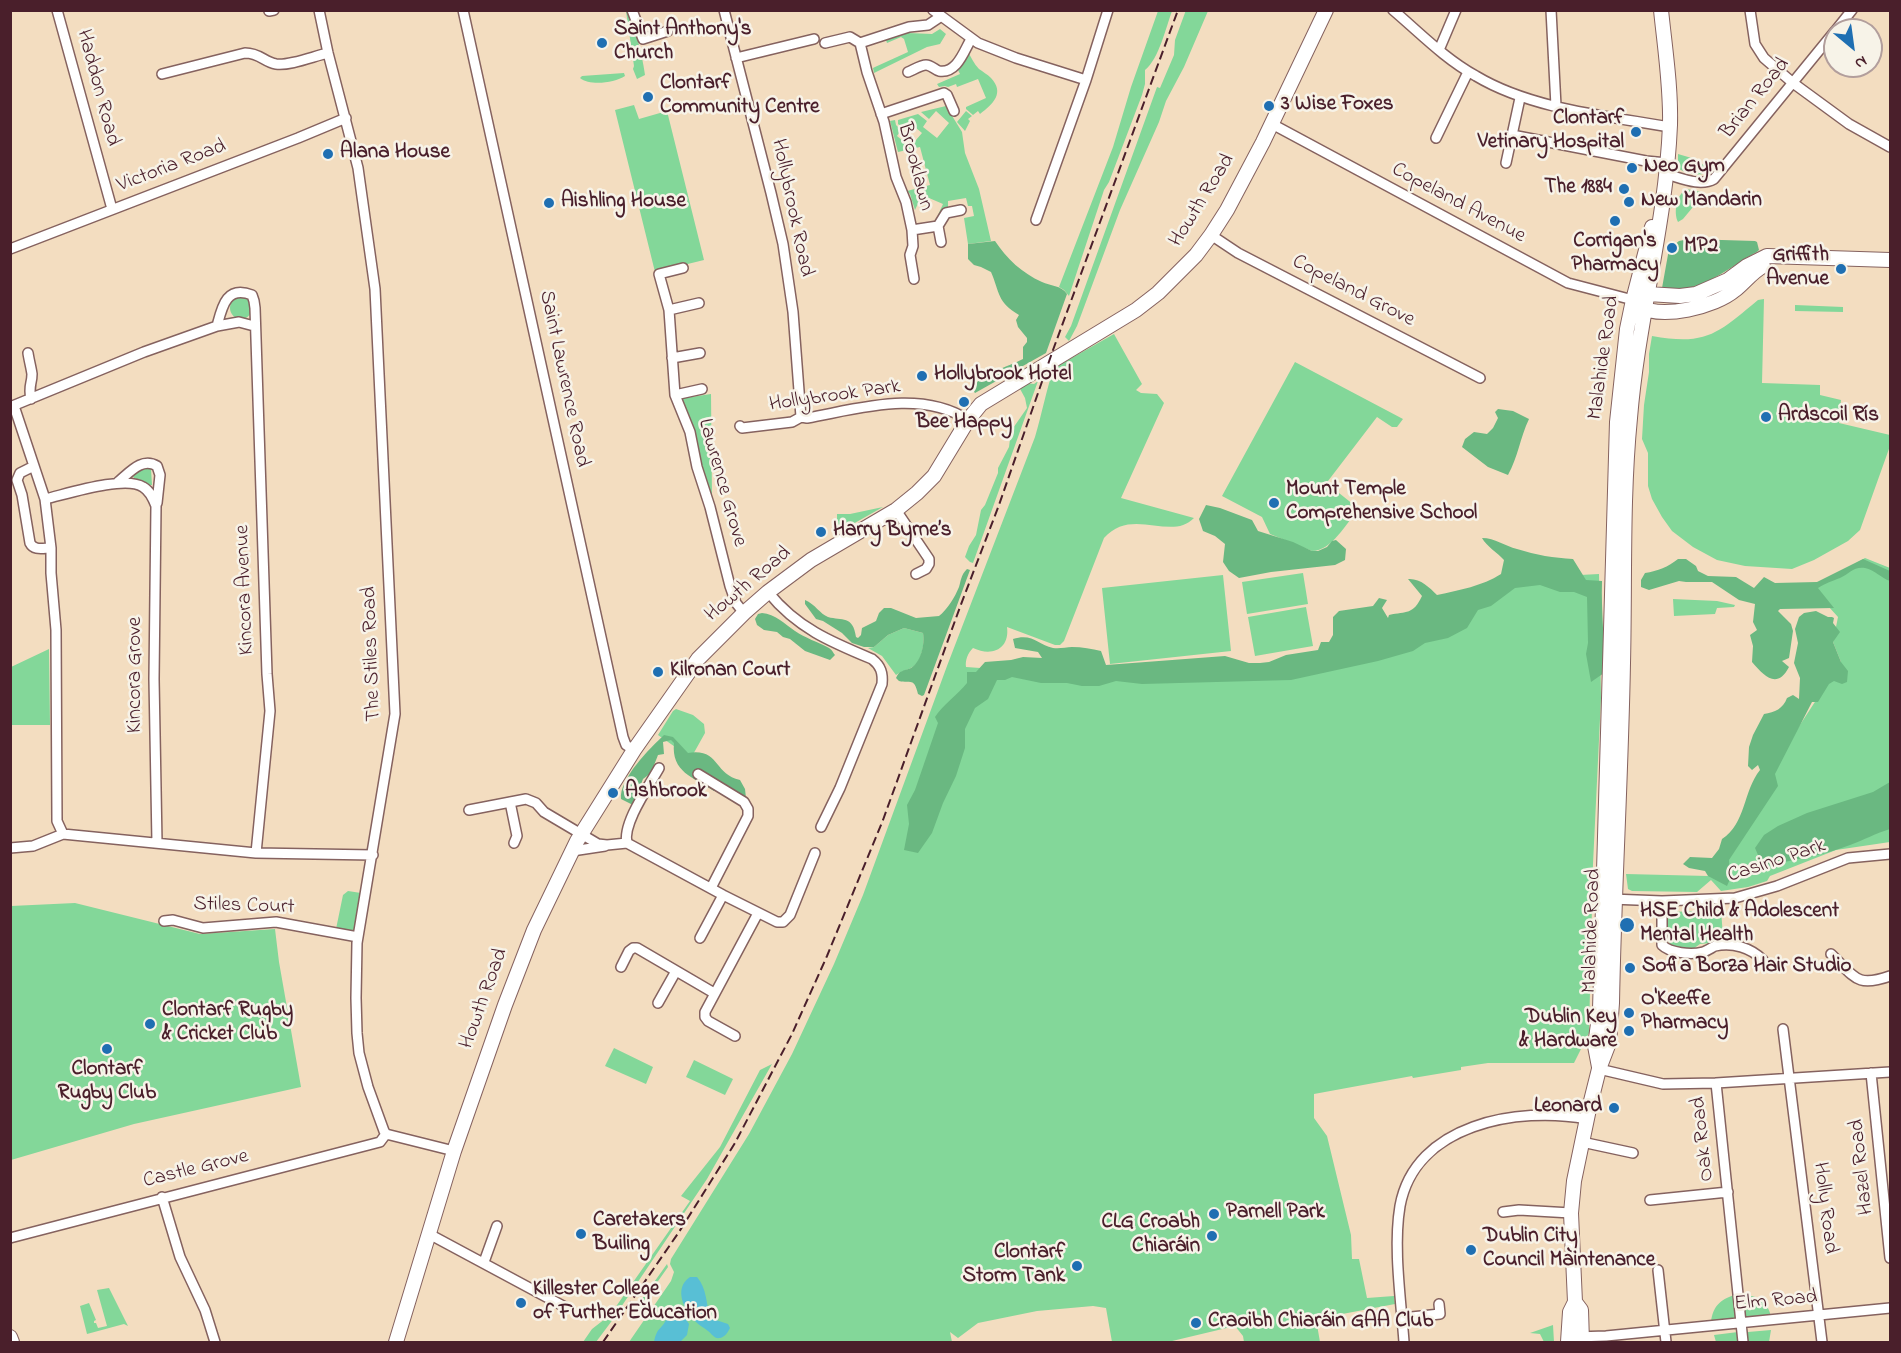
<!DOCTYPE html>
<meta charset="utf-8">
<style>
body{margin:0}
#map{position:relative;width:1901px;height:1353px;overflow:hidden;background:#f3ddc0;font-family:"Indie Flower",sans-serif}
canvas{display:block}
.frame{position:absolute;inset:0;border:12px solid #4a1f2b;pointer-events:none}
.north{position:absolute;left:1823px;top:18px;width:60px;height:60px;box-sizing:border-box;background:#f7f3e8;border:2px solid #b29e9c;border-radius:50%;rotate:151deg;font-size:16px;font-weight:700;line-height:24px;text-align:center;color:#4a1f2b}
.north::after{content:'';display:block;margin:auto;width:21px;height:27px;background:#1f6fb2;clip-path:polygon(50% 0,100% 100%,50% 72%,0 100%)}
</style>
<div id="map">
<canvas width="1901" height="1353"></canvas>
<div class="frame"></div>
<div class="north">N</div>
</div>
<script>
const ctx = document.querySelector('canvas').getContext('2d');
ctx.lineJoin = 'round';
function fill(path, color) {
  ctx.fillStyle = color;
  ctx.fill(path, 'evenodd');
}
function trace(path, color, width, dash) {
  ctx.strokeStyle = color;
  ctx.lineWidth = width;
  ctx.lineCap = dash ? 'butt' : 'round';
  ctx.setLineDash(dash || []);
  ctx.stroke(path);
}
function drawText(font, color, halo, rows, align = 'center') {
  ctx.font = font + ' "Indie Flower",sans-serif';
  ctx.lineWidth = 5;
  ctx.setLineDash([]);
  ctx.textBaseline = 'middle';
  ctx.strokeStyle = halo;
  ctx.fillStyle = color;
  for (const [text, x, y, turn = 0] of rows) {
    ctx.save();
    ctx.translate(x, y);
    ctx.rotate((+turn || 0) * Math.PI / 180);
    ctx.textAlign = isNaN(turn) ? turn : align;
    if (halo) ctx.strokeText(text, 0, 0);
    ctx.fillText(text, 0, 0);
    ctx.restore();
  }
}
fill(new Path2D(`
 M1186,10l22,1 -24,56 -18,34 -7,21 -39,88 -43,116 -8,15 -4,-4 6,-11 86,-239 3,1 14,-33 1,-15z
 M626,11h2c8,21 14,42 17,64l-8,4 -4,-10 1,-3z
 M1158,11h14c-6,16 -13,48 -27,59v14l-3,11 -33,87 -5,8 -35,106 -5,-6 -5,-3 54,-140 18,-60z
 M940,29l6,5 -6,10 -13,3 -53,26 -1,-5 2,-1 33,-15 -4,-13 -3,-2 -14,6 -1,-3 22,-7 24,1z
 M968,52c3,5 6,12 11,17 4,3 8,5 12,9 14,15 2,26 -11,36l-2,-3 -5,4 -7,-6v-2l20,-9 -8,-19 -21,8 -1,-3 -8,3 -3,-1 -6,1 -2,-3 23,-10 -3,-6z
 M624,73l1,3c-11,7 -35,10 -45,2l2,-2z
 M634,105l5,14 28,-8 37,149 -49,12 -40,-162z
 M946,106l16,26 3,21 14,36 12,52 -23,3 -4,-26 10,-2 -2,-10h-4l-2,-8 -18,3v6l-10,8 5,-11 -21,-9 -7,15 -5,-16 -3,-3 23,-6 -10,-38 -22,5 -8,-31 5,-1 1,5 5,5 -4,6 13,11 12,-14 -13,-11 -6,6 -5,-4v-4l20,-6 9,7 -4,6 14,11 12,-15 -13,-12 -7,8 -8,-7z
 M966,111l6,5 -4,3 2,2 -5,10 -8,-9z
 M1678,154l17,5 17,12c-11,6 -25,4 -34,-3z
 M1687,189l14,3 2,3 -20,24 -5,3c-5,-10 -1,-29 9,-33z
 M230 308a11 11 0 1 1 22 0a11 11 0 1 1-22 0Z
 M1764,299l-2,84 58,2v10l21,5 -2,23 51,12v11l-30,84 -12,11 -34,19 -22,9 -47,-3 -28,-6 -24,-13 -21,-16 -10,-14 -10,-18 -4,-13v-33l-6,-14 2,-34 5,-33v-18l3,-18c55,10 66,-3 106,-36z
 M1795,305l48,2v5l-48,-1z
 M1114,334l28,50 -6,6 5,3 16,1 7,9 -43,95 73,20c-23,24 -62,-12 -90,20l-40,103 -4,4h-5l-48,-18c3,22 -15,30 -34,21 -5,5 -8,12 -7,19l71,5 216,-2 88,-16 174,-68 65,-11 19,-1 2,124 -8,166 -4,169 -15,30h-86l-27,4v3l-48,8 -1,-2 -98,18v24l13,18 24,99 1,24h7l8,39 27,-2 1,8 -79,15 4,23h-76l-1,-6 -8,-10 -67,16h-56l-6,-34 -13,-2 -56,5 -59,12 -20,15 -8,-6 2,10h-323l42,-61 3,-9 -4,-8 1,-5 78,-125 43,-80 42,-90 29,-69 84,-229 88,-229c7,-23 11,-47 19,-69z
 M1295,362l108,57 -6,8h-5l-15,-10 -49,64 1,4 30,24c-13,14 -27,42 -47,42l-42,-17 -8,-17 -40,-21z
 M1038,381l-65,182 -3,-1 -5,-5 4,-11 7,-11 5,-25 4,-5 13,-32v-5l11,-21 2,-16 16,-23 -2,-10 -6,-11 7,-4 8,1z
 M711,394l1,106 -31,-99 3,-3z
 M147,467l4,2 1,16h-4l-6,-4 -8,-3 -1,-2 3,-4z
 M883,507l-46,26v-19h13z
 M1865,558l25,10v274l-54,8 -66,26 -3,5 -19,6 -27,4 -10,-11 -14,12 -65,-1 -4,-2 -2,-15 82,2 54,-93 79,-121 -8,-20 5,-25 -28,-31 29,-13z
 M1303,573l5,31 -61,10 -5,-32z
 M1223,575l8,76 -121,13 -8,-76z
 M1673,599l44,2 18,4 -1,2 -17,1 -2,6 -41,2z
 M1306,607l7,39 -58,10 -7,-39z
 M904,628l19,5c2,8 -1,28 -9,33 -5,4 -13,5 -18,9l-14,-19 -14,-8 6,-1 14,-12z
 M49,649l1,76h-39v-58z
 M676,709l17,6 11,9 1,9 -14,25 -33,-23 15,-24z
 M348,891l13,2 -7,39 -18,-3 7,-34z
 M75,903l125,31 75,-5 4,33 22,125 -167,37 -123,36v-254z
 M1721,910l2,26 -12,1v6l-11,1 -7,5 -21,-2 -6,-10 -1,-19h2l3,-6z
 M614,1048l39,19 -7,17 -41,-18z
 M694,1060l39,19 -8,16 -39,-18z
 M772,1064l-65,115 -96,143 -15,20h-13l9,-13 18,-14 80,-114 -9,-5 39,-49 40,-77z
 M667,1264l1,3 -29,41 -2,-2z
 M109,1288l19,38 -4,-2 -37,10 -7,-28 9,-3 7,17 -2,1v2h2l2,5 9,-2 -10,-36z
 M1734,1295l2,24 -25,3c2,-16 9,-22 23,-27z
 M1742,1295c16,0 25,6 29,21l-26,3z
 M1553,1325l1,17h-10l-4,-8 -10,-1z
 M1771,1330l-2,12h-21v-10z
 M1738,1332l1,10h-23l-2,-7z`), '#83d799');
fill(new Path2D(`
 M1689,239l66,2 2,1 2,8c-4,4 -11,6 -16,10 -23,15 -51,35 -81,28l7,-39 10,-8z
 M995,241c12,18 27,32 47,41 8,4 19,3 25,12l-21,59 -71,40 -3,-4c5,-14 38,-23 51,-30v-12l4,-5v-4l-9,-11 -2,-7 3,-5c-22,-13 -19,-22 -28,-43l-10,-5 -7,-2 -6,-6v-15z
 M1498,409l15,2 16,8c-9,19 -11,38 -21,56l-20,-8 -26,-20 3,-8 9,-7 13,2 6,-6 5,-10 -3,-6z
 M1206,505l14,3 32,12 6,11 35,11 19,9h6l9,-4 5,-6 4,-1 10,9 -1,11 -10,5 -64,7 -32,6 -10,-7 -6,-9 2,-18 -10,-8 -12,-5 -4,-12z
 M1482,538c13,0 23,8 35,11 19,6 37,9 56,10l13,21 16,1c-1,31 3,61 2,92l-13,9 -5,-28 2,-11 -1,-46 -13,-5h-14l-20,-7 -25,3 -24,18 -13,4 -11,18 -19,10 -23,5 -12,8 -35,10 -87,19 -149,4 -26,-3 -17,5h-17l-15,-3h-26l-29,-6 -7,3h-8l-9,19 -13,9 -10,21v19l-9,28 -13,27 -11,30 -14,20 -14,-3 5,-26 -2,-19 8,-15 23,-67 -3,-6c7,-11 23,-23 32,-34v-11h9l9,-10 26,-2 12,-3 19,1 -4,-6 -23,-4 -2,-9c20,-6 25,6 40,9 7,1 13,-1 19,-1 10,0 20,2 29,4l5,14 119,-9 24,7h11l9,-1 17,-7 32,-5 3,-8h8l4,-7v-18l6,-6 34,-5 6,-8 8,2 -5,8 6,10 1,-3c18,-4 24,0 33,-19l-14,-17c12,-1 21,8 29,16 23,-5 45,-9 64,-21l3,-14c-7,-8 -17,-13 -22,-22z
 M1678,559h8l10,7 2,5 10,5 28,1 18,11 10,-11 11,6 42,-1 46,-23 27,12v10c-9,-3 -15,-11 -25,-13 -11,-2 -16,6 -25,10 -8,3 -14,5 -22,10l16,20 -54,1 -2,2 13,13 2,7 -4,27 -7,3 7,6c-12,23 -25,9 -37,-5l1,-16 -3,-11 7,-5 -4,-8 2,-18 -16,-4 -27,-18h-26l-7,-1 -30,9 -8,-3v-7l4,-7c13,-2 23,-6 33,-14z
 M967,569l3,1 -46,125 -2,1 -4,-2c-4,-17 -7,-10 -19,-13l-3,-3c3,-8 8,-7 15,-10 10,-6 14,-24 12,-35l-19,-5 -16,7 -14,12h-10l-12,-4 -10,-10 -19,-12 -7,-2 -11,-15v-4c10,4 15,14 23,17 14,4 25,-2 28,20l2,1 3,-3 1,-7 14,-7 3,-8 5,-5h7l25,10 23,-2c8,-6 16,-19 20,-29 2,-7 2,-12 8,-18z
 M1816,611l12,6h4l2,1 -1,5 7,9 -7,10 8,20 7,9 -1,11 -5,2 -8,-3 -5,3 -11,18h-6l-37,72 3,12 -49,74 1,19 -3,7 -19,-10 -3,-5 -16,-3 -6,-4 7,-7 22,1 7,-9 3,-10c24,-15 21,-48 38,-69l-2,-5 -6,5 -4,-4 1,-19 4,-12 11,-21c11,-2 19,-5 23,-16l6,-3 6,4 1,-21 -6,-15 4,-20 -3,-14 4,-12 5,-4z
 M762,613c13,1 23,11 33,18 10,7 23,11 34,17 4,3 3,3 6,7l-5,5 -25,-9 -15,-12 -7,-2 -6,-5 -13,-2 -7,-5 -2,-6 3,-5z
 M664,735l9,2 15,16c32,-5 25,21 52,27l5,9 1,9 -5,-1 -13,-9 -14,3c-21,-14 -43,-19 -40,-48l-3,-3 -8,2 1,12 -6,1 -7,18 -8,6 -10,26 -12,-6c-2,-20 29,-51 43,-64z
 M1890,782v47c-14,4 -26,11 -40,16 -26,10 -55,15 -83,20l-9,-10 -3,-7 9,-13 14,-9 29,-13 66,-21z`), '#6ab881');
fill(new Path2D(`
 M690,1277h7c10,12 9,26 13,41l18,6 2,4c-2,4 -5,9 -10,10 -6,1 -8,-4 -12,-7 -3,-3 -8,-5 -12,-9 -12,-11 -23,-34 -6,-45z
 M674,1306l4,1 11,17 -2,11 -7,7h-26c3,-15 7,-12 12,-22 3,-7 2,-9 8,-14z`), '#58bfd5');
const street = new Path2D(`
 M57,10l55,199
 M319,10l9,43 30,115 17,121 20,425 -38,229 -1,55 1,35 2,20 9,34 16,44 2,3 68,17
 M463,10l160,727 3,8 8,5
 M632,10l11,29 25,-8
 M724,10l47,183 12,51 10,68 8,105
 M933,10l45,33 38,15 70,22
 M1393,10c27,23 52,49 83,66 55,33 131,40 194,51
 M1551,10l5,96
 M1750,10l5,34 9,14 29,25 56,41 41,23
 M269,11l5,-1
 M1836,30l16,-20
 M825,43l25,-6 10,6 7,29 17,50 12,55 10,25 6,28 1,16 -3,9 4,24
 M860,43l49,-16 19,-2 12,-8
 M1439,50l17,-40
 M736,58l78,-19
 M908,72c5,-2 13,-7 18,-7 5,0 9,5 13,6 18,3 25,-20 32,-32
 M162,74l83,-21c15,0 19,9 31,11 14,2 38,-8 52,-11
 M881,114l63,-21 3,2 7,16
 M1272,124l296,159 65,17
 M1512,135l134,26 21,2
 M1436,138l32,-66
 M1506,163l14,-65
 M1666,174c15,4 34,13 48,5l121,-148
 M1036,220l50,-140 22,-70
 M938,226l3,16
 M912,230l26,-4 8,-13 15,-3
 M1211,235l27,18 242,125
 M10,249l288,-111 48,-20
 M683,268l-24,6 10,36 6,85 15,37 7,35 13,40 20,79 6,17 8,10
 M669,310l30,-7
 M217,326c5,-19 9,-41 35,-31l2,6 1,7 12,366 3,37 -14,142
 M28,353c1,7 3,14 4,21 0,11 -4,11 -1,25
 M672,358l28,-5
 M675,395l27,-6
 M14,406l31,93 6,49v25l5,57 1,191 6,13
 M10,407l134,-55 73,-26 22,-4 15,4
 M740,426l2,2 50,-6 9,-5 6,1c51,-9 113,-29 161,2
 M34,466l-14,7 -3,7 5,15 8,48c4,8 13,5 21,5
 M118,482c12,-10 24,-25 39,-16l3,9 -3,28
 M45,499c22,-5 80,-24 98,-12 7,4 10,11 13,19l-2,173 3,164
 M896,510l33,49v5l-3,5 -10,5
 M768,592c29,36 63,50 104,67 9,7 11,14 10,25l-42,104 -19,39
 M698,774l46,28 4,7v7l-37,72
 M510,802l7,34 -3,7
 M469,810l57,-11 10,4 8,9 54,32 9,1 20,-2 96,52 54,27h6l7,-7 25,-62
 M627,843c-5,-19 22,-57 32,-75
 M10,848l23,-2 30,-12 193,19 117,2
 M572,851l33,-5
 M1611,899l51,2 73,-3 42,-12 71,-28 42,-4
 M1662,901v44c8,8 29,10 41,7 4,-1 8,-4 12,-6 18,-4 36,2 48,14
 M164,921l9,-1 30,8 73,-6 82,15
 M700,938l23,-43
 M1831,954c24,23 25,34 59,22
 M621,967l8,-16 4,-3h4l77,45
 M658,1003l18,-32
 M1783,1029l39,313
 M735,1036l-27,-15 -3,-4v-5l53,-99
 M1599,1069l64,15 53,-1 174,-11
 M1871,1073l19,185
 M1716,1083l27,259
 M1582,1142l51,11
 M162,1197l18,60 25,53 10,32
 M1650,1200l78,-8
 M1503,1212l16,-2 52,3
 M429,1234l136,73
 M10,1238l370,-96 6,-8
 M484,1262l13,-36
 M1658,1270l8,72
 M1402,1318l38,-4 -1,-10
 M1576,1337l30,-1 284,-28
 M1404,1342c-3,-42 -11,-95 -4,-136 15,-82 118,-100 187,-87`);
const secondary = new Path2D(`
 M1640,296l8,-2 32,2 16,-2 32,-14 19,-14 20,-10 123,4
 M1638,306c24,14 77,1 97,-16 10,-8 17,-18 28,-24
 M1599,1067l-4,-21 5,-37 17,-587 10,-93 6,-29 19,-73
 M1575,1302l6,8 1,32
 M10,1337l2,5
 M396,1342l58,-191 51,-146 29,-75 43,-89 57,-91 64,-91 46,-46 24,-21 43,-32 85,-50 21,-17 17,-17 34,-56 13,-16 155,-94 22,-17 38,-38 15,-20 16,-25 36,-68 63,-132
 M1568,1342l2,-30 5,-10 -4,-89 3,-32 15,-72 10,-40 10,-26 3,-40c2,-113 9,-227 11,-340 2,-82 -1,-164 7,-245 8,-99 36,-194 40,-293 1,-38 -5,-76 -9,-115`);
trace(street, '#85625f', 12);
trace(secondary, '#85625f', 16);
trace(street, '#fff', 9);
trace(secondary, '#fff', 14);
trace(new Path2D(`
 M603,1342l76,-110 56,-89 57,-109 35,-78 56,-136 77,-213 39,-102 54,-155 125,-340`), '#4a1f2b', 2, [9, 4.5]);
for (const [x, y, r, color] of [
 [602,43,6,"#1f6fb2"],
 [648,97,6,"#1f6fb2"],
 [1269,106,6,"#1f6fb2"],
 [1636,132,6,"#1f6fb2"],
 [328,154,6,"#1f6fb2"],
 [1632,168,6,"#1f6fb2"],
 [1624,189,6,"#1f6fb2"],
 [1629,202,6,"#1f6fb2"],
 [549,203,6,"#1f6fb2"],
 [1615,221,6,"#1f6fb2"],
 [1672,248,6,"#1f6fb2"],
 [1841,269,6,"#1f6fb2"],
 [922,376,6,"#1f6fb2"],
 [964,402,6,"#1f6fb2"],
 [1766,417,6,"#1f6fb2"],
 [1274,503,6,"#1f6fb2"],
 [821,532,6,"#1f6fb2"],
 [658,672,6,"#1f6fb2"],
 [613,793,6,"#1f6fb2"],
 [1627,925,8,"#1f6fb2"],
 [1630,968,6,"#1f6fb2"],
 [1629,1013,6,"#1f6fb2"],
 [150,1024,6,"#1f6fb2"],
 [1629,1031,6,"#1f6fb2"],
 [107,1049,6,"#1f6fb2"],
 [1614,1108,6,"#1f6fb2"],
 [1214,1214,6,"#1f6fb2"],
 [581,1234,6,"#1f6fb2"],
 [1212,1236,6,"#1f6fb2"],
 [1471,1250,6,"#1f6fb2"],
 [1077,1266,6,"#1f6fb2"],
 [521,1303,6,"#1f6fb2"],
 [1196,1323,6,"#1f6fb2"]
]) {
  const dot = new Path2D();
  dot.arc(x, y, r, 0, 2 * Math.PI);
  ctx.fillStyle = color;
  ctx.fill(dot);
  trace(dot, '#f7f3e8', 2);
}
drawText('bold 21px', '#4a1f2b', '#f7f3e8', [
 ["Saint Anthony's",614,31],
 ["Church",614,55],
 ["Clontarf",660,85],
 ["Community Centre",660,109],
 ["3 Wise Foxes",1281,106],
 ["Clontarf",1624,120,"right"],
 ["Vetinary Hospital",1624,144,"right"],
 ["Alana House",340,154],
 ["Neo Gym",1644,168],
 ["The 1884",1612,189,"right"],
 ["New Mandarin",1641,202],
 ["Aishling House",561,203],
 ["Corrigan's",1615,243,"center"],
 ["Pharmacy",1615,267,"center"],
 ["MP2",1684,248],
 ["Griffith",1829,257,"right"],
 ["Avenue",1829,281,"right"],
 ["Hollybrook Hotel",934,376],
 ["Ardscoil Rís",1778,417],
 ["Bee Happy",964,424,"center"],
 ["Mount Temple",1286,491],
 ["Comprehensive School",1286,515],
 ["Harry Byrne’s",833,532],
 ["Kilronan Court",670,672],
 ["Ashbrook",625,793],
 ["HSE Child & Adolescent",1640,913],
 ["Mental Health",1640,937],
 ["Sofia Borza Hair Studio",1642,968],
 ["O'Keeffe",1641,1001],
 ["Pharmacy",1641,1025],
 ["Clontarf Rugby",162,1012],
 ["& Cricket Club",162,1036],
 ["Dublin Key",1617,1019,"right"],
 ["& Hardware",1617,1043,"right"],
 ["Clontarf",107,1071,"center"],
 ["Rugby Club",107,1095,"center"],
 ["Leonard",1602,1108,"right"],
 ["Parnell Park",1226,1214],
 ["Caretakers",593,1222],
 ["Builing",593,1246],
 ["CLG Croabh",1200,1224,"right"],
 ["Chiaráin",1200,1248,"right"],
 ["Dublin City",1483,1238],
 ["Council Maintenance",1483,1262],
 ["Clontarf",1065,1254,"right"],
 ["Storm Tank",1065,1278,"right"],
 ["Killester College",533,1291],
 ["of Further Education",533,1315],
 ["Craoibh Chiaráin GAA Club",1208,1323]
], 'left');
drawText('21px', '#4a1f2b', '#f7f3e8', [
 ["Haddon Road",97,88,75],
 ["Brian Road",1756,99,-51],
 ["Victoria Road",172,167,-21],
 ["Brooklawn",914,167,75],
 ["Howth Road",1203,201,-58],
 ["Copeland Avenue",1458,204,28],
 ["Hollybrook Road",791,208,78],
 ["Copeland Grove",1353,292,27],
 ["Malahide Road",1605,358,-82],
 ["Saint Lawrence Road",563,379,78],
 ["Hollybrook Park",835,397,-8],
 ["Lawrence Grove",721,483,74],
 ["Howth Road",749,585,-40],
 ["Kincora Avenue",246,590,-92],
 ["The Stiles Road",373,654,-92],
 ["Kincora Grove",137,675,-90],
 ["Casino Park",1777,862,-18],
 ["Stiles Court",244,907,2],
 ["Malahide Road",1593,931,-88],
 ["Howth Road",485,999,-70],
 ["Oak Road",1704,1139,-96],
 ["Hazel Road",1863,1167,-96],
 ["Castle Grove",196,1170,-14],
 ["Holly Road",1824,1208,83],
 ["Elm Road",1776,1302,-5]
]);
</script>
